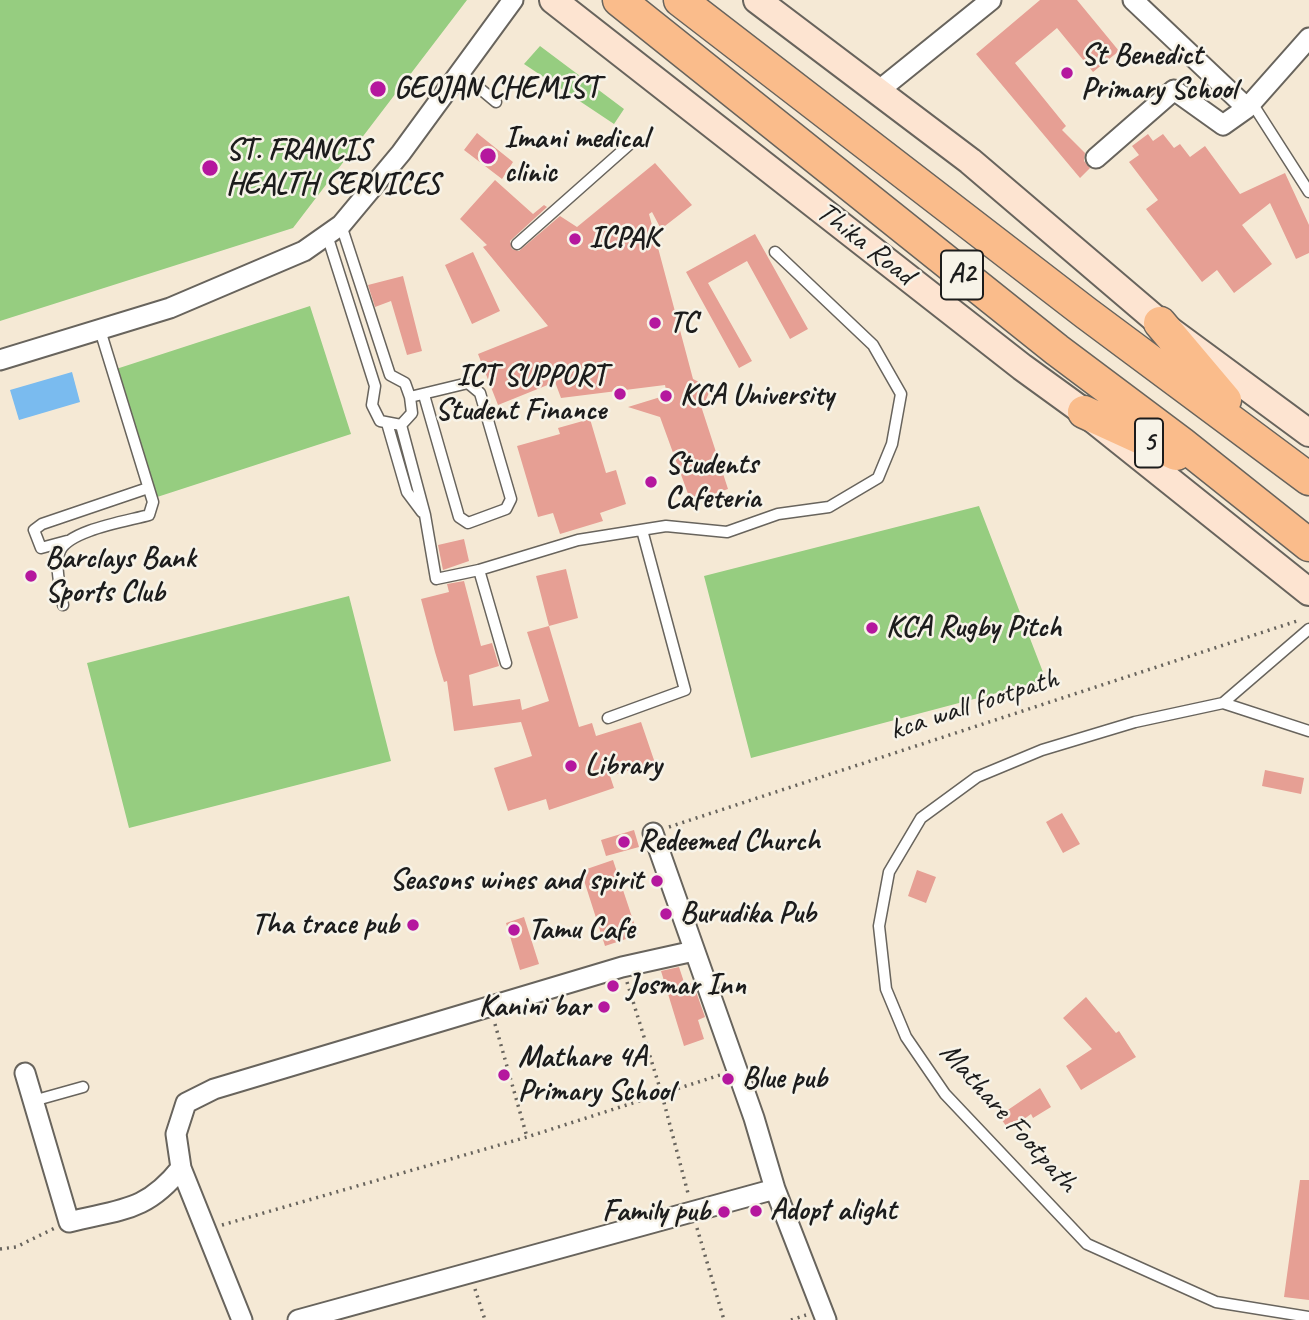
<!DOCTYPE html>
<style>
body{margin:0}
canvas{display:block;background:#f5e9d5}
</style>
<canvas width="1309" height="1320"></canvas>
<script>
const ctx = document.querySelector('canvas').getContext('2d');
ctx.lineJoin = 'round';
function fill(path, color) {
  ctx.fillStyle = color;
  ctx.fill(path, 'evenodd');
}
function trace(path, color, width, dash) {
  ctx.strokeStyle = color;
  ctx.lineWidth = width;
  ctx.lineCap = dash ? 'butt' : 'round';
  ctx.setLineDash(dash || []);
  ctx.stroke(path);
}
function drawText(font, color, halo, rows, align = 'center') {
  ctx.font = font + ' Caveat,sans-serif';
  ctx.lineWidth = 5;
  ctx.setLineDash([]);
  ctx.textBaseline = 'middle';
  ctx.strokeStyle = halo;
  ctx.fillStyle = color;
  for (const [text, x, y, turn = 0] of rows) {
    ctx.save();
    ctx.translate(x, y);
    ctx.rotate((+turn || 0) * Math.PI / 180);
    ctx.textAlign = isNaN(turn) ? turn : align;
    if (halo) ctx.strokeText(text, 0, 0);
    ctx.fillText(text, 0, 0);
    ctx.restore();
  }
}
fill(new Path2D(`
 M0,0h467l-174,228 -293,93z
 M540,46l84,63 -10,15 -90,-60z
 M310,306l41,128 -200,65 -41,-128z
 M979,506l67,174 -295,78 -47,-182z
 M349,596l42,165 -262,67 -42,-165z`), '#96cd80');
fill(new Path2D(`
 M72,372l8,30 -61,18 -9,-30z`), '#7abbef');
fill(new Path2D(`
 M1040,0h37l42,51 -26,21 -36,-44 -42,35 51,63 -4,4 23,23 -1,8 6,7 -10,10 -104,-124z
 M477,133l36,29 -11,17 -38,-29z
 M1148,134l5,7 10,-7 11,14 6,-4 10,13 15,-11 35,48 45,-21 24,52v28l-13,6 -26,-56 -28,22 30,39 -38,29 -17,-23 -15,12 -56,-73 12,-9 -29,-38 10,-7 -7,-9z
 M655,163l37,42 -31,24 -9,-17 -3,2 44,165 18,9 -9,21 26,80 -37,13 -31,-85 -32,-10 39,-12 -2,-10 -104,13 -6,-16 -57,23 -20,-51 70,-28 -65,-79 4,-2 -27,-26 35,-39 38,34 11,-9 3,2 -37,34 2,8 7,2 41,-35 17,11z
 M755,234l53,95 -18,10 -43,-78 -39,22 44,78 -13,7 -53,-96z
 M473,252l27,59 -28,13 -27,-59z
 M403,276l19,75 -15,4 -16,-54 -16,6 -7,-22z
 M590,419l16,54 10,-3 10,34 -26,9 3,8 -43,13 -7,-21 -15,4 -21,-71 43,-12 -2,-6z
 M464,539l5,22 -26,9 -5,-25z
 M566,569l12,49 -29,8 -13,-50z
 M464,581l17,65 11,-3 7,23 -30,9 4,31 47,-7 2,11 27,-9 -22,-69 22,-6 30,101 13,-4 4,13 45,-14 14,41 -45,13 4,12 -65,22 -3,-11 -38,12 -14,-43 38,-12 -11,-34 -67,9 -7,-50 -3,1 -9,-30 -14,-53 28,-7 -2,-8z
 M1265,770l39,8 -3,16 -39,-8z
 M1062,813l18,31 -17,9 -17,-31z
 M634,830l5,17 -33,9 -5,-16z
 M613,860l25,75 -33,11 -24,-75z
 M917,870l19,7 -10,26 -18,-7z
 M524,917l15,47 -19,6 -14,-47z
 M679,967l6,18 8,-2 12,34 -7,3 6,19 -20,7 -23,-75z
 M1086,997l30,36 3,-2 17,26 -55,33 -15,-24 26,-17 -29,-31z
 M1040,1088l11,19 -18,11 -2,-4 -22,16 -10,-14z
 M1300,1180h9v120l-25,-3z`), '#e69f94');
const service = new Path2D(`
 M460,72l36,30
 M1252,103l57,89
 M341,225l49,150 15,8 5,14 58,-14 12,10 31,106 -5,10 -38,14 -9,-6 -35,-122
 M327,235l48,151 -3,19 8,16 21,4
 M517,244l114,-101
 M410,397l2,16 -11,12 24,90 11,64 43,-9 99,-30 88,-14 61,6 51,-18 51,-7 49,-29 14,-34 9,-50 -28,-49 -98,-93
 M387,423l20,69 15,20
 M67,541l-26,7 -7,-18 8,-6 106,-36
 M479,570l27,93
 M63,605c-2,-15 -9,-39 -3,-54 9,-21 68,-30 89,-36l4,-13 -53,-172
 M1223,703l86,28
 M608,718l77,-28 -43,-160
 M33,1101l50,-14
 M1309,1317l-93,-15 -129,-58 -142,-150 -39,-57 -20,-48 -7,-63 10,-54 32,-54 56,-41 65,-27 93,-28 88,-19 86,-74`);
const minor = new Path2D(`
 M1133,0l114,108 62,-70
 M877,92l114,-92
 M1096,158l78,-68 49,35 24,-17
 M0,360l170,-52 134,-57 37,-26 60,-72 112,-153
 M653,833l101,285 21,71 51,131
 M25,1073l44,149c52,-13 77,-10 112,-54
 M242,1320l-61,-152 -5,-34 10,-31 28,-14 408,-122 72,-16
 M298,1320l477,-131`);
const secondary = new Path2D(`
 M553,0l469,367 62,45 225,180
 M757,0l213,161 190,162 149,110`);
const trunk = new Path2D(`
 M619,0l438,350 124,93 128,102
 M680,0l406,313 223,166
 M1160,323l65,77
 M1084,412l92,42`);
trace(service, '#68645d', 13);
trace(minor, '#68645d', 23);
trace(secondary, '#68645d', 30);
trace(trunk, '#68645d', 35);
trace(new Path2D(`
 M669,827l628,-206
 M627,982l35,113 27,102
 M495,1024l32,113
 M222,1225l305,-88 193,-62
 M697,1228l27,92
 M0,1249l16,-2 39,-19
 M475,1289l10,31
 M791,1320l15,-5`), '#68645d', 3.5, [2, 5]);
trace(service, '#fff', 10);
trace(minor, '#fff', 19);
trace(secondary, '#fde4d1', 26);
trace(trunk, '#fabc8b', 32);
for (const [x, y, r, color] of [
 [1067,73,7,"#b5179e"],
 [378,89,9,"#b5179e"],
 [488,156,9,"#b5179e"],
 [210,168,9,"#b5179e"],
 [575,239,7,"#b5179e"],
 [655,323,7,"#b5179e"],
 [620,394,7,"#b5179e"],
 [666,396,7,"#b5179e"],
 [651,482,7,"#b5179e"],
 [31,576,7,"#b5179e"],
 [872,628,7,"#b5179e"],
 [571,766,7,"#b5179e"],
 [624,842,7,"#b5179e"],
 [657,881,7,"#b5179e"],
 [666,914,7,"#b5179e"],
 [413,925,7,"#b5179e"],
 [514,930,7,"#b5179e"],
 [613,986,7,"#b5179e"],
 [604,1007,7,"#b5179e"],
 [504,1075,7,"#b5179e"],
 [728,1079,7,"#b5179e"],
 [756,1211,7,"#b5179e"],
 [724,1212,7,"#b5179e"]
]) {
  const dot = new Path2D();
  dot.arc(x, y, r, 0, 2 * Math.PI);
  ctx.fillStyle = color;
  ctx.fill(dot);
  trace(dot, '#f7f3e8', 2.5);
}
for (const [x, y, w] of [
 [962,275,42],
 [1149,443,28]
]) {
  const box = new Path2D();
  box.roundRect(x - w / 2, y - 24.5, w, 49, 5);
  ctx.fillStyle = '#f7f3e8';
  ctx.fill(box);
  trace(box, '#1c1c1c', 2);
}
drawText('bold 28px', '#1c1c1c', null, [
 ["A2",962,275],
 ["5",1149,443]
]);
drawText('bold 30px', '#1c1c1c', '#f7f3e8', [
 ["St Benedict",1081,56],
 ["Primary School",1081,90],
 ["GEOJAN CHEMIST",394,89],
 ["Imani medical",504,139],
 ["clinic",504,173],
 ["ST. FRANCIS",226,151],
 ["HEALTH SERVICES",226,185],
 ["ICPAK",589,239],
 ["TC",669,323],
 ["ICT SUPPORT",606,377,"right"],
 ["Student Finance",606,411,"right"],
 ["KCA University",680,396],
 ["Students",665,465],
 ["Cafeteria",665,499],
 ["Barclays Bank",45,559],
 ["Sports Club",45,593],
 ["KCA Rugby Pitch",886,628],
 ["Library",585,766],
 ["Redeemed Church",638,842],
 ["Seasons wines and spirit",643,881,"right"],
 ["Burudika Pub",680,914],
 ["Tha trace pub",399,925,"right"],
 ["Tamu Cafe",528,930],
 ["Josmar Inn",627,986],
 ["Kanini bar",590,1007,"right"],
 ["Mathare 4A",518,1058],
 ["Primary School",518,1092],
 ["Blue pub",742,1079],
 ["Adopt alight",770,1211],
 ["Family pub",710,1212,"right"]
], 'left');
drawText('30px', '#1c1c1c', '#f7f3e8', [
 ["Thika Road",865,244,38],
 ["kca wall footpath",974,705,-18],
 ["Mathare Footpath",1008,1118,48]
]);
</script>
